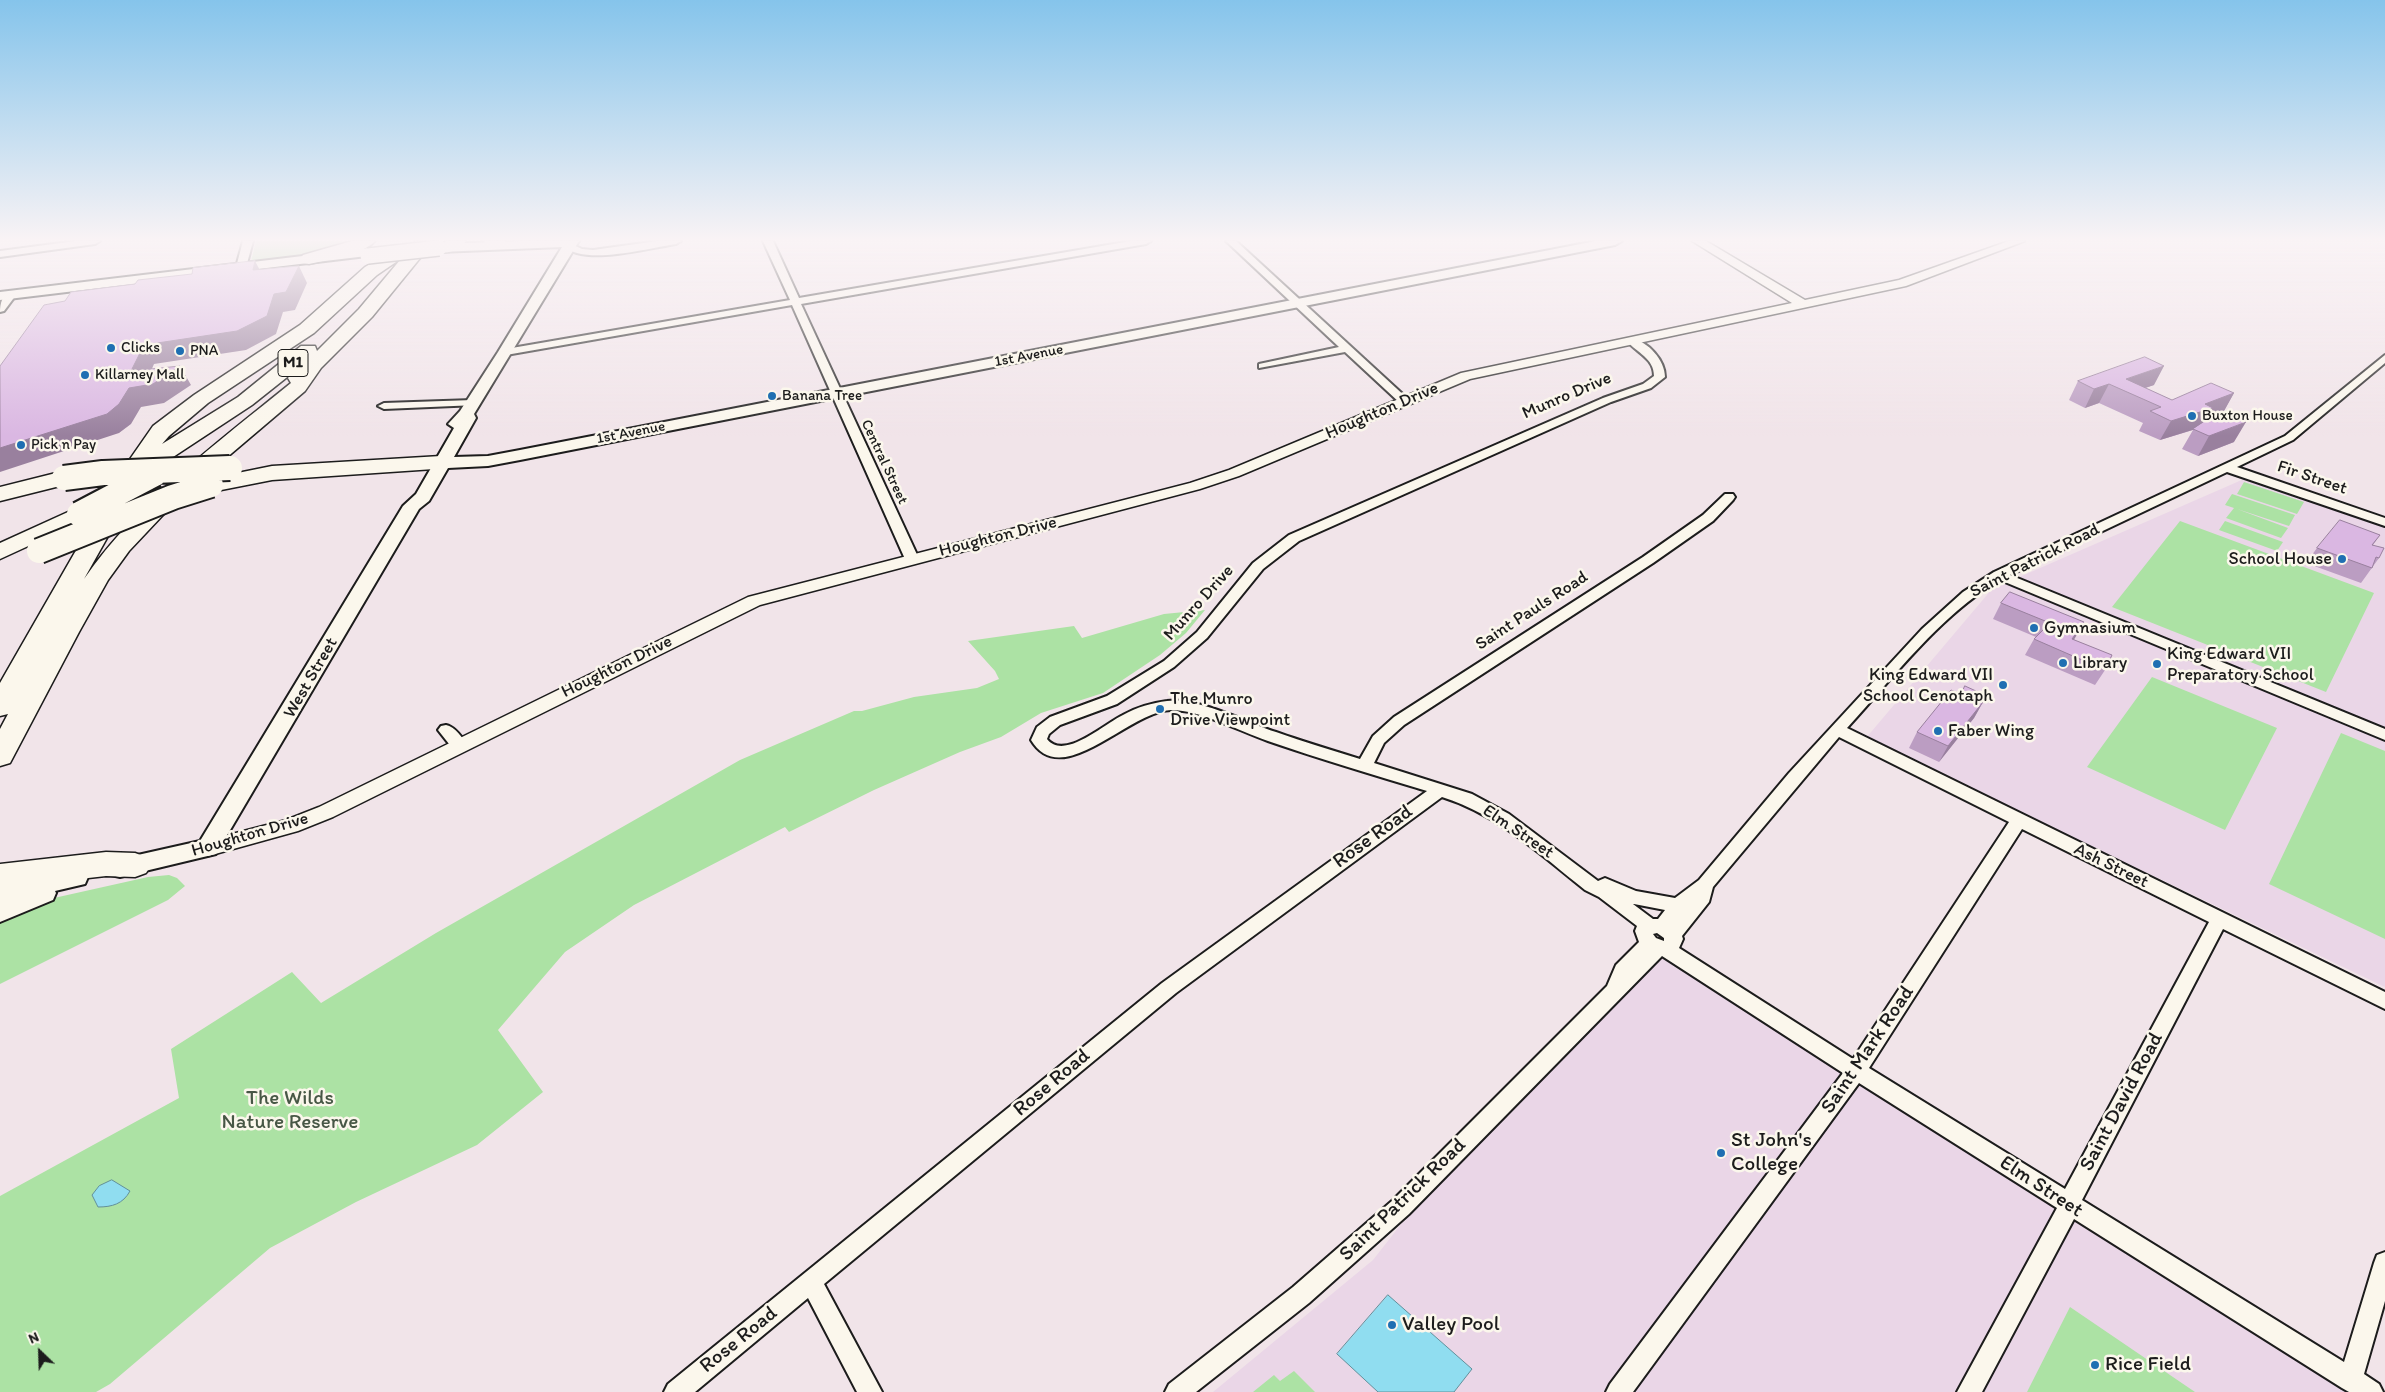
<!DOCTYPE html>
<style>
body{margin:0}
#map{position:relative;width:2385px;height:1392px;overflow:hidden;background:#f1e4e9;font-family:Itim,sans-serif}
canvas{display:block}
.north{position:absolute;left:15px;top:1327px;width:50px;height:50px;-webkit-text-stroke:4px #fbf7ec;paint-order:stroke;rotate:336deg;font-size:14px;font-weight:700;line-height:20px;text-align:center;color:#1c1c1c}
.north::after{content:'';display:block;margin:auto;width:18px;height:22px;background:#1c1c1c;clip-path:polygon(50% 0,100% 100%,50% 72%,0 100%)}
</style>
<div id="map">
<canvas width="2385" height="1392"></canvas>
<div class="north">N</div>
</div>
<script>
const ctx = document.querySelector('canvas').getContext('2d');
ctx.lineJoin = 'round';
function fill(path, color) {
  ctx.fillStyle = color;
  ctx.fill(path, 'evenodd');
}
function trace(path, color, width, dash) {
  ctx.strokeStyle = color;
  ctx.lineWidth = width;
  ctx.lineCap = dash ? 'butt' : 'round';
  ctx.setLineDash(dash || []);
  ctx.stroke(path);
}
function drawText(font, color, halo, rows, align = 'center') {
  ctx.font = font + ' Itim,sans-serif';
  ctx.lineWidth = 5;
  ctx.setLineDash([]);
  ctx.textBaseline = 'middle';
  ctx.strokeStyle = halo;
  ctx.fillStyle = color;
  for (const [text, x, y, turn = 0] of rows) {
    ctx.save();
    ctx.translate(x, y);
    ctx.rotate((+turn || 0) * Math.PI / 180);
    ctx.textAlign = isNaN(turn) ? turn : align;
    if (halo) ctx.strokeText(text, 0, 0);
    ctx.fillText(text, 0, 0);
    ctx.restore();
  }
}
fill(new Path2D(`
 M2244,479l141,48v460l-519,-249 126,-149z
 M1660,957l201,126 487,309h-1135l160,-132 29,-37z`), '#ead6e7');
fill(new Path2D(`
 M256,241h107l-24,10 -79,12 -9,-2z
 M2244,482l60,20 -7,12 -60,-20z
 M2232,494l63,21 -6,11 -52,-17 51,19 -7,10 -55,-20 8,-10 -9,-3z
 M2180,521l194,72 -48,99 -214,-85z
 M2225,521l58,21 -6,9 -58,-21z
 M1205,610l-19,23 -26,22 -57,38 -62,20 -40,24 -41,15 -86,38 -85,42 -4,-5 -151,78 -69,47 -67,78 45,62 -66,53 -121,57 -86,46 -160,136 -14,8h-96v-196l179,-98 -8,-49 121,-77 29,31 115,-70 304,-173 114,-49h8l52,-14 63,-9 22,-9 -4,-8 -27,-30 106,-15 8,12 82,-24z
 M2152,677l125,51 -52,102 -138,-63z
 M2341,733l44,18v188l-116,-55z
 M169,875l8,3 8,8 -17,14 -168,84v-64l45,-20 103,-23z
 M2070,1307l125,85h-168z
 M1294,1371l21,21h-62l21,-17 6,6z`), '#ace2a4');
const water = new Path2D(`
 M112,1180l18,11c-7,13 -18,16 -32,16l-6,-12 7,-9z
 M1388,1295l84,74 -18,23h-76l-41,-38z`);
fill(water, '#90ddf0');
trace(water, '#62909b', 1);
const minor = new Path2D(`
 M76,241h24l-5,3 -95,13v-6z
 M243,241h10l-8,30 -5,3 -5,-3z
 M658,241h23l-5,3c-27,4 -92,22 -112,2l5,-3 13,6 11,1z
 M763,241h10l26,57 332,-57h20l-5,3 -345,60 118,255 -7,4 -7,-4 -113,-254 -286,50 -5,-3 5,-3 284,-49z
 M1226,241h10l172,158v4h-8l-55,-51 -86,16v-4l80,-17z
 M11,292l5,3 -12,16 -4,1c0,-8 2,-18 11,-20z
 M1632,338c16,4 33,22 33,39l-14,11 -40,14 -312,139 -36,28 -56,69 -33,29 -57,37 -57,21 -11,9 -2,5c17,22 57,-15 76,-24 14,-8 29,-12 44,-14 27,-5 82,22 109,31 28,10 56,18 84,27l13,-23 21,-19 249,-160 60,-42 22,-21h8l2,3 -2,3 -20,21 -60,42 -249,162 -20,18 -10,20 98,31 37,20 89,67 7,-3 31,13 39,7 24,-18 90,-107 133,-144 41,-37 31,-20 291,-136 100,-81v8l-92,77 -56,27 148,51v8l-158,-54 -217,103 375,154v11l-385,-160c-60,35 -107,98 -153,148l538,264v17l-162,-80 -141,271 262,162 30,-99 3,-8 8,-3v49l-21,73 15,10 4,8h-34l-7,-4 -268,-169 -92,173h-25l100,-184 -198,-125 -226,309h-27l4,-8 233,-311 -181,-117 -253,258 -100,89 -113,89h-31l4,-8 124,-97 100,-87 214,-214 9,-21 23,-23 -4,-11 2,-5 -38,-29 -14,-7c-44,-35 -88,-76 -143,-93l-266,196 -352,291 58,108h-25l-49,-94 -113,94h-31l4,-8 494,-401 265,-192c-53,-16 -107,-32 -159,-50 -29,-10 -67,-31 -97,-31 -42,1 -109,82 -140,30l6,-13 13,-10 57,-21 57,-35 33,-29 56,-69 36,-28 314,-137 40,-14 11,-8c0,-18 -17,-23 -27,-35zM1839,737l170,85 -156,237 -174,-111 4,-9 -1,-3 27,-34 4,-15zM2022,829l187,93 -144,267 -196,-121zM1633,904h1l31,6 -7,9h-5zM1657,933l7,5v3l-8,-3 -3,-4z
 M473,400l6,3 -2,2 -93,4 -6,-3 6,-3z
 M446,725c9,2 16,12 21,20l-2,4h-12l-15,-19 3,-4z`);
const tertiary = new Path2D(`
 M1692,241h14l99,59 94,-20 110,-39h16l-119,45 -436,93 -231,97 -39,13 -440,116 -427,212 -35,14 -90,25 -7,-2 -4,-6 4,-6 85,-22 33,-13 429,-210 442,-114 39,-13 232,-97 331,-70z`);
const secondary = new Path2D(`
 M523,241h56l-105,173 2,4 -22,39 34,-1 32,-6 1076,-209h26l-7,4 -1095,215 -32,6 -40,2 -19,33 -10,8 -203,345 -96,23 -9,-2 -3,-7 3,-7 89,-20 203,-335 13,-12 38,-66 -6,-4 12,-13 38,-59 64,-105 -123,5 -7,-4 7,-4z
 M370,248l7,4 -2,3 -375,45v-8z
 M76,868l9,2 3,7 -3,7 -30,7 1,2 -3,7 -53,22v-40z`);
const motorway = new Path2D(`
 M352,241h23c-10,13 -50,19 -66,23l-6,-1 -3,-4 3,-4z
 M416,241h18l-62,76 -51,51 -16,23 -126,107 -50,53 -21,29 -29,52 -69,131 -10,3v-37l8,-15 -8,2v-33l121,-211 32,-46 41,-31 106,-70 65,-58 16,-9h12l3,4 -19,13 -63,58 -106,70 -39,33 -7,8 76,-47 63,-51h14l2,5 42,-42zM291,374l-3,4 3,5c-74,60 -152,117 -207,196l65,-116 7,2 8,-2 88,-58z
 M446,241h20c-6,8 -16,13 -26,11l-3,-4z
 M484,241h22l-3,4h-16z
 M441,456l8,2 3,5 -3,5 -177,12 -61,12 -8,-2 -3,-5 3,-5 69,-14z
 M64,471l8,2 3,5 -3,5 -72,18v-14z
 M79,507l8,2 4,5 -4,5 -87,40v-16z
 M106,852l29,1 11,4 5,8 -5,8 -11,4 -29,-1 -106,12v-24z`);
trace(minor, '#1c1c1c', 4);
trace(tertiary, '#1c1c1c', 3);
trace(secondary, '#1c1c1c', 4);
trace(motorway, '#1c1c1c', 3);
fill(minor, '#fbf7ec');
fill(tertiary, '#fbf7ec');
fill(secondary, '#fbf7ec');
fill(motorway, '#fbf7ec');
const secondaryBridge = new Path2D(`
 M368,256l71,-8`);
const motorwayBridge = new Path2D(`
 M64,478l39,-5 127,-5
 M79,514l76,-40
 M39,551l134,-54 38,-12`);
trace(secondaryBridge, '#1c1c1c', 18, []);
trace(motorwayBridge, '#1c1c1c', 28, []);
trace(secondaryBridge, '#fbf7ec', 15);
trace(motorwayBridge, '#fbf7ec', 24);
fill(new Path2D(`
 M2078,381l76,4 -9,3 27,12 62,-7 -11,19 11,30 -36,14 -16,-7 11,-19 -33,10 -21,-9 4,-8 -44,-20 -14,5 -16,-8z
 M2380,535l-7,10 6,13 -18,25 -55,-20 11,-15z
 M2010,592l64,47 31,31 -10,15 -70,-30 9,-16 2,-2 -43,-18 8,-16z
 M1961,694l12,4 10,4 -9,16 -35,44 -30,-14 8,-16z`), '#bb9dc2');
fill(new Path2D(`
 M255,261l9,17 -11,-8z
 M299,266l8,17 -12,27 -12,2 -7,22 -30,16 -92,14 -9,21 35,-19 11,19 -27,18 -23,4 -10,17 -12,9 -119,39v-24l144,-103 130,-51z
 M2164,366l-10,19 -24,8 -4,-14z
 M2109,384l-10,19 -14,5 9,-19z
 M2234,393l-11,20 -16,6 -5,8 -42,13 11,-19 34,-17z
 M2246,422l-12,20 -36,14 11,-20z
 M2084,622l-9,16 -12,17 9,-16z
 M1983,702l-9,16 -35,44 9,-16z`), '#99809e');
const building = new Path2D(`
 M255,261l-2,9 46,-4 -13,26 -12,2 -7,22 -30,15 -93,14 -13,26 49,-5 -27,18 -24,4 -10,16 -12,10 -107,34v-82l44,-61 21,-4 6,-9 64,-8 3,-4 54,-6 1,-6z
 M2145,357l19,9 -38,13 46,21 39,-17 23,10 -29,11 8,4 -42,13 -21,-10 11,-4 -52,-23 -15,5 -16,-8z
 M2220,411l26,11 -37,14 -16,-7z
 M2340,520l40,15 -8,10 12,3 -5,10 -3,-1 -4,11 -55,-20z
 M2010,592l74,30 -12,17 40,16 -7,15 -71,-31 16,-16 -49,-20z
 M1965,686l11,5 -3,7 10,4 -35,44 -31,-14 34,-42 10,4z`);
fill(building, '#dab7e2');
trace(building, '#99809e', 1);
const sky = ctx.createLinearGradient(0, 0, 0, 436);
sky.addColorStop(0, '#85c4eb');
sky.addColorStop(0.55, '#f9f3f5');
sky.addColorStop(1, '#f9f3f500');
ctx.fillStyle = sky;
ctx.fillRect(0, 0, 2385, 436);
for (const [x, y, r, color] of [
 [111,348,5,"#1f6fb2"],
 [180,351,5,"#1f6fb2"],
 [85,375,5,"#1f6fb2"],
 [772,396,5,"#1f6fb2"],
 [2192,416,5,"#1f6fb2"],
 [21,445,5,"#1f6fb2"],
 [2342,559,5,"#1f6fb2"],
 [2034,628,5,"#1f6fb2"],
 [2063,663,5,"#1f6fb2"],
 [2157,664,5,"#1f6fb2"],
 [2003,685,5,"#1f6fb2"],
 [1160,709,5,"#1f6fb2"],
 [1938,731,5,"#1f6fb2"],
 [1721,1153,5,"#1f6fb2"],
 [1392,1325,5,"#1f6fb2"],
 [2095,1365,5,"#1f6fb2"]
]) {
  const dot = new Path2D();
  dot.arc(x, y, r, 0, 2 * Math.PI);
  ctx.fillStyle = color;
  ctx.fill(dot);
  trace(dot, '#fbf7ec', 2);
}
drawText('15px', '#1c1c1c', '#fbf7ec', [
 ["Clicks",121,348],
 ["PNA",190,351],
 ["Killarney Mall",95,375],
 ["Banana Tree",782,396],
 ["Buxton House",2202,416],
 ["Pick n Pay",31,445]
], 'left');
drawText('15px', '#1c1c1c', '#fbf7ec', [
 ["1st Avenue",1029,356,-11],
 ["1st Avenue",631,433,-11],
 ["Central Street",884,462,65]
]);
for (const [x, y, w] of [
 [293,363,30]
]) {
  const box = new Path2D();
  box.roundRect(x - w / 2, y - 13.5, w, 27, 4);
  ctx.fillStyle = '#fbf7ec';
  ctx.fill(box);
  trace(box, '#1c1c1c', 1);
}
drawText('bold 16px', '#1c1c1c', null, [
 ["M1",293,363]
]);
drawText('18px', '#1c1c1c', '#fbf7ec', [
 ["Munro Drive",1567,396,-23],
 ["Houghton Drive",1382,411,-23],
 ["Fir Street",2312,478,19],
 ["Houghton Drive",998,537,-14],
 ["Saint Patrick Road",2035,561,-27],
 ["Munro Drive",1199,603,-48],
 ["Saint Pauls Road",1532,611,-33],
 ["Houghton Drive",617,667,-26],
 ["West Street",311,678,-60],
 ["Elm Street",1518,832,34],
 ["Houghton Drive",250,835,-16],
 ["Ash Street",2111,866,26]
]);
drawText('18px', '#1c1c1c', '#fbf7ec', [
 ["School House",2332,559,"right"],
 ["Gymnasium",2044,628],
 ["King Edward VII",2167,654],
 ["Preparatory School",2167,675],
 ["Library",2073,663],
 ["King Edward VII",1993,675,"right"],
 ["School Cenotaph",1993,696,"right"],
 ["The Munro",1170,699],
 ["Drive Viewpoint",1170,720],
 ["Faber Wing",1948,731]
], 'left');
drawText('21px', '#1c1c1c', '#fbf7ec', [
 ["Rose Road",1373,837,-36],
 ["Saint Mark Road",1868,1050,-56],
 ["Rose Road",1052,1083,-40],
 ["Saint David Road",2122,1102,-62],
 ["Elm Street",2041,1187,33],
 ["Saint Patrick Road",1403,1200,-44],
 ["Rose Road",739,1340,-39]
]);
drawText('21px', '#475745', '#fbf7ec', [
 ["The Wilds",290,1099],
 ["Nature Reserve",290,1123]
]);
drawText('21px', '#1c1c1c', '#fbf7ec', [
 ["St John's",1731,1141],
 ["College",1731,1165],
 ["Valley Pool",1402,1325],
 ["Rice Field",2105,1365]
], 'left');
</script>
